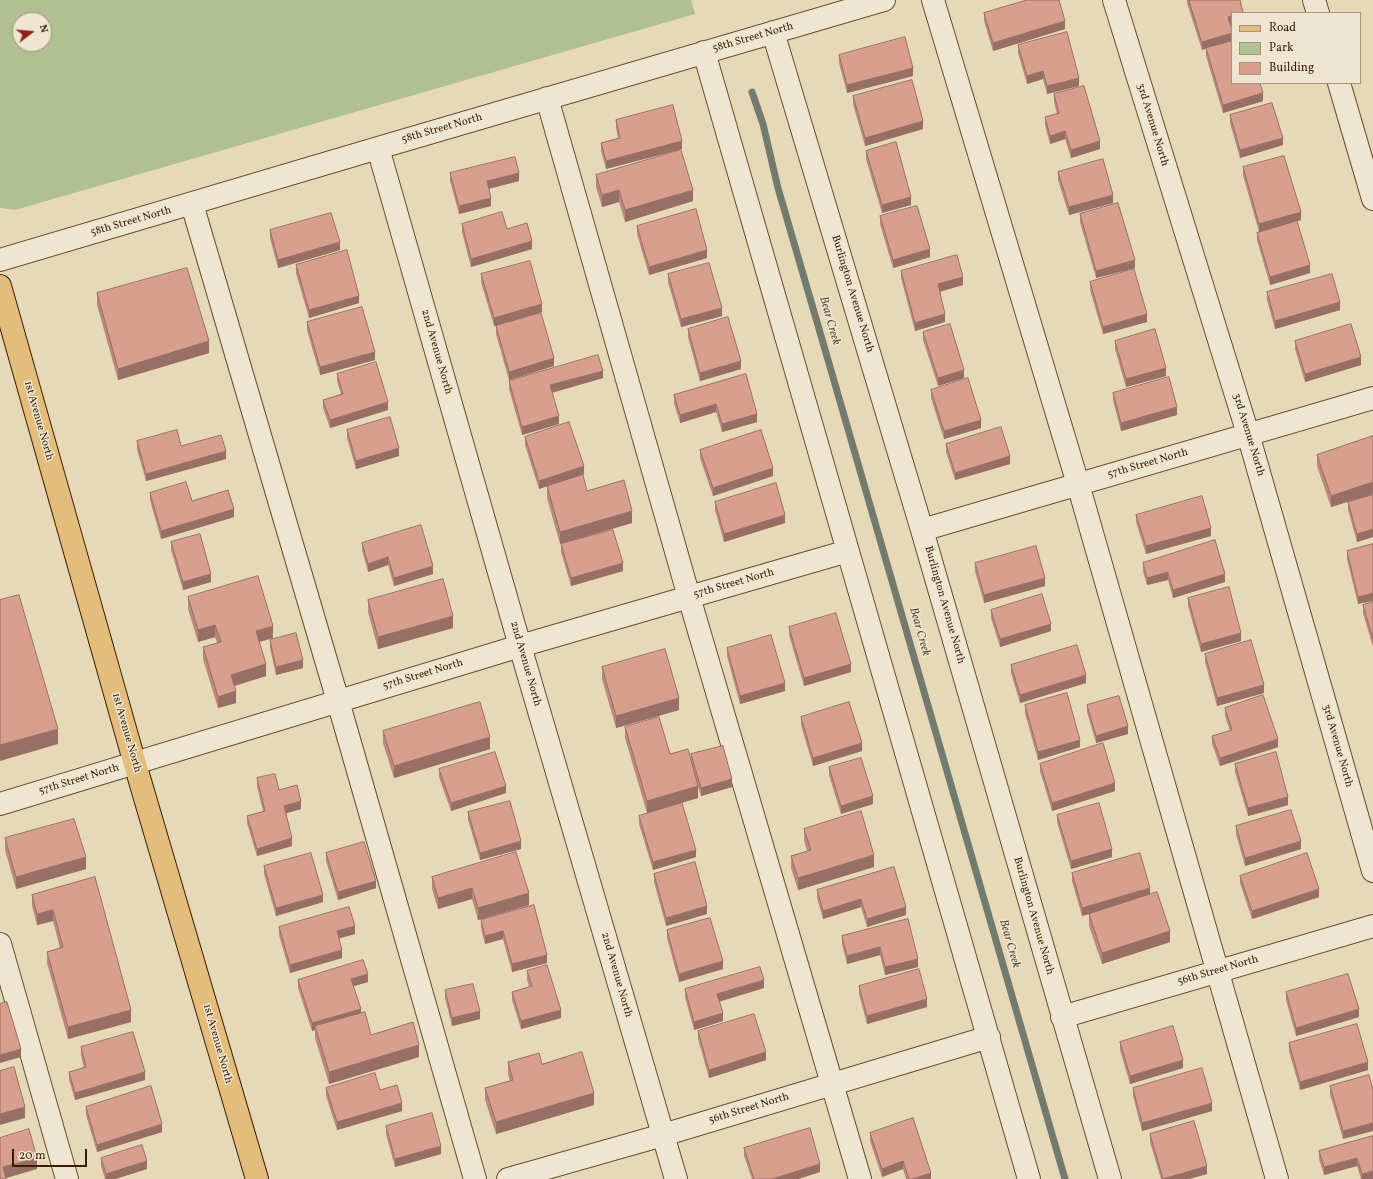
<!DOCTYPE html>
<style>
body{margin:0}
#map{position:relative;width:1373px;height:1179px;overflow:hidden;background:#e7d9b8;font-family:Vollkorn,serif}
canvas{display:block}
.legend{position:absolute;left:1231px;top:12px;width:130px;height:72px;box-sizing:border-box;background:#efe6d1;border:1px solid #a6967d;margin:0;padding:5px 7px;list-style:none;font-size:12px;color:#391f00}
.legend li{display:flex;align-items:center;gap:8px;height:20px}
.legend b{width:20px;border:1px solid #a6967d}
.north{position:absolute;left:12px;top:12px;width:40px;height:40px;box-sizing:border-box;background:#efe6d1;border:1px solid #a6967d;border-radius:50%;rotate:74deg;font-size:11px;font-weight:700;line-height:16px;text-align:center;color:#391f00}
.north::after{content:'';display:block;margin:auto;width:14px;height:18px;background:#8f2418;clip-path:polygon(50% 0,100% 100%,50% 72%,0 100%)}
.scale{position:absolute;left:12px;top:1149px;width:75px;height:18px;box-sizing:border-box;border:2px solid #391f00;border-top:0;padding-left:5px;font-size:12px;line-height:14px;white-space:nowrap;color:#391f00;-webkit-text-stroke:3px #efe6d1;paint-order:stroke}
</style>
<div id="map">
<canvas width="1373" height="1179"></canvas>
<ul class="legend">
<li><b style="height:5px;background:#e4bc7c"></b>Road</li>
<li><b style="height:11px;background:#b1c093"></b>Park</li>
<li><b style="height:11px;background:#d89f8f"></b>Building</li>
</ul>
<div class="north">N</div>
<div class="scale">20 m</div>
</div>
<script>
const ctx = document.querySelector('canvas').getContext('2d');
ctx.lineJoin = 'round';
function fill(path, color) {
  ctx.fillStyle = color;
  ctx.fill(path, 'evenodd');
}
function trace(path, color, width, dash) {
  ctx.strokeStyle = color;
  ctx.lineWidth = width;
  ctx.lineCap = dash ? 'butt' : 'round';
  ctx.setLineDash(dash || []);
  ctx.stroke(path);
}
function drawText(font, color, halo, rows, align = 'center') {
  ctx.font = font + ' Vollkorn,serif';
  ctx.lineWidth = 3;
  ctx.setLineDash([]);
  ctx.textBaseline = 'middle';
  ctx.strokeStyle = halo;
  ctx.fillStyle = color;
  for (const [text, x, y, turn = 0] of rows) {
    ctx.save();
    ctx.translate(x, y);
    ctx.rotate((+turn || 0) * Math.PI / 180);
    ctx.textAlign = isNaN(turn) ? turn : align;
    if (halo) ctx.strokeText(text, 0, 0);
    ctx.fillText(text, 0, 0);
    ctx.restore();
  }
}
fill(new Path2D(`
 M0,0h691l4,14 -680,196 -15,-2zM20,20h24v24h-24z`), '#b1c093');
trace(new Path2D(`
 M752,92l11,32 15,64 48,165 239,826`), '#737b6f', 7);
const minor = new Path2D(`
 M933,0l145,484 199,695
 M1114,0l134,434 125,437
 M1314,0l4,13
 M773,32l149,498 188,649
 M704,52l325,1127
 M1339,83l34,116
 M547,98l142,499 171,582
 M378,148l142,498 156,533
 M192,204l146,497 137,478
 M0,260l378,-112 506,-148
 M922,530l451,-132
 M0,804l520,-158 328,-95
 M0,944l67,235
 M1062,1017l311,-91
 M508,1179l155,-44 326,-98`);
const major = new Path2D(`
 M0,286l135,478 122,415`);
trace(minor, '#644e2e', 24);
trace(major, '#391f00', 24);
trace(minor, '#efe6d1', 22);
trace(major, '#e4bc7c', 22);
fill(new Path2D(`
 M1187,0h53l3,13 -13,11 2,17 31,60 -40,12 -17,-57v-8l-4,2 -15,-47z
 M984,13l81,16 -72,22 -9,-30z
 M1018,45l61,41 -32,8 -4,-15 -16,5 -9,-31z
 M839,55l74,21 -66,17 -8,-30z
 M1054,94l46,55 -29,9 -6,-19 -15,5 -5,-19v-8l12,-3 -3,-12z
 M853,96l70,33 -58,17 -12,-42z
 M1230,115l53,30 -43,13 -10,-35z
 M616,120l66,29 -76,20 -5,-18v-8l17,-5 -2,-10z
 M866,151l45,54 -29,8 -16,-54z
 M1243,167l58,53 -4,1 13,52 -40,12 -13,-45v-7l2,-1 -16,-57z
 M1058,172l55,31 -44,12 -11,-35z
 M450,173l69,8 -30,8 2,17 -32,8 -9,-33z
 M596,175l97,26 -68,21 -6,-20 -17,5 -6,-20z
 M1080,214l55,54 -39,10 -16,-56z
 M880,216l50,41 -37,11 -13,-44z
 M462,224l45,5 25,20 -61,18 -9,-35z
 M637,226l70,32 -58,17 -12,-41z
 M270,230l70,20 -62,18 -8,-30z
 M296,265l63,38 -50,15 -13,-45z
 M901,271l62,14 -23,7 5,30 -30,9 -14,-53z
 M481,274l61,38 -48,14 -13,-44z
 M668,274l54,42 -41,11 -13,-45z
 M1090,282l57,40 -44,12 -13,-44z
 M1267,292l73,18 -65,19 -8,-29z
 M97,293l112,60 -91,27 -21,-75z
 M307,322l68,38 -55,15 -13,-45z
 M496,326l58,40 -45,14 -13,-46z
 M688,329l53,40 -41,12 -12,-44z
 M923,332l41,46 -26,8 -15,-46z
 M1115,341l51,35 -40,11 -11,-38z
 M1295,341l66,24 -56,17 -10,-33z
 M337,374l51,36 -58,18 -7,-20v-8l18,-6 -4,-13z
 M746,374l11,48 -35,10 -6,-20 -36,11 -6,-20v-8z
 M603,378l-51,15 7,31 -37,11 -13,-46v-8z
 M931,390l50,38 -37,11 -13,-41z
 M1113,393l64,22 -56,16 -8,-31z
 M347,430l52,26 -43,13 -9,-31z
 M1373,436v58l-42,13 -14,-41v-11z
 M525,437l59,37 -23,8 26,9 45,32 -72,21 -13,-46v-12l-8,3 -14,-44z
 M137,441l44,5 45,13 -80,22 -9,-32z
 M946,444l64,20 -55,16 -9,-28z
 M700,450l73,26 -60,20 -13,-38z
 M150,493l84,24 -73,22 -11,-39z
 M1373,495v42l-16,5 -9,-32v-8z
 M715,502l70,21 -61,19 -9,-32z
 M1136,515l75,21 -65,18 -10,-32z
 M171,542l40,40 -28,8 -12,-40z
 M362,543l71,31 -39,12 -6,-21 -20,7 -6,-22z
 M561,544l62,27 -52,15 -10,-34z
 M1373,544l-15,60 -11,-45v-8z
 M975,563l70,23 -61,17 -9,-32z
 M1143,563l82,19 -52,16 -5,-18 -21,5 -4,-14z
 M188,597l85,41 -14,4 7,34 -32,10 2,17 -18,5 -15,-49v-12l14,-4 -2,-6 -17,5 -10,-33z
 M1188,598l53,43 -40,11 -13,-46z
 M368,600l85,28 -75,21 -10,-37z
 M1373,602v45l-10,-34v-8z
 M991,610l60,21 -51,16 -9,-29z
 M789,627l62,45 -47,14 -15,-51z
 M270,640l33,28 -27,7 -6,-27z
 M727,648l58,43 -45,13 -13,-48z
 M1205,654l59,39 -47,13 -12,-44z
 M1011,665l75,18 -66,20 -9,-30z
 M602,667l77,43 -63,18 -14,-49z
 M1025,705l55,42 -42,13 -13,-47z
 M1087,705l41,29 -32,9 -9,-31z
 M1225,708l53,39 -58,19 -8,-22v-8l18,-5 -5,-15z
 M801,717l61,34 -49,15 -12,-41z
 M625,727l45,27 21,7v-7l41,33 -31,9 -3,-9v11l-51,15 -22,-75z
 M383,731l107,18 -96,29 -11,-35z
 M1040,764l75,27 -63,20 -12,-40z
 M1235,764l53,41 -40,11 -13,-44z
 M829,767l44,37 -32,10 -12,-39z
 M439,769l67,24 -55,18 -12,-34z
 M257,778l22,12 22,19 -15,4 6,33 -35,10 -10,-33v-7l16,-5 -6,-25z
 M468,812l53,37 -41,11 -12,-40z
 M1057,815l55,42 -41,12 -14,-47z
 M639,816l57,41 -43,13 -14,-46z
 M1236,826l65,23 -56,17 -9,-32z
 M804,829l70,38 -76,23 -7,-22v-12l16,-5 -3,-11z
 M5,838l81,31 -70,20 -11,-39z
 M326,853l50,35 -38,12 -12,-39z
 M264,866l59,36 -47,14 -12,-42z
 M894,867l12,48 -39,12 -6,-20 -38,12 -6,-21v-8z
 M1072,873l78,21 20,48 -68,22 -13,-38v-12l-7,2 -10,-35z
 M654,874l53,40 -41,12 -12,-44z
 M1240,876l79,21 -67,22 -12,-36z
 M95,877l36,145 -63,17 -21,-76v-11l13,-4 -7,-27 -16,4 -5,-19v-11z
 M432,877l97,28 -51,15 -6,-21 -34,10 -6,-20z
 M534,905l13,58 -35,9 -9,-33 -18,5 -4,-16v-8z
 M908,919l10,48 -33,8 -5,-20 -33,9 -5,-20v-8z
 M279,927l76,7 -16,4 3,20 -52,15 -11,-38z
 M667,930l56,39 -44,13 -12,-44z
 M527,971l34,47 -40,11 -9,-29v-8l17,-5 -2,-8z
 M298,980l70,2 -15,4 8,27 10,22 48,22 -90,27 -14,-46v-8l-3,1 -14,-43z
 M859,986l68,21 -60,17 -8,-30z
 M764,988l-45,14 4,19 -29,9 -9,-33v-8z
 M445,990l35,29 -28,7 -7,-28z
 M1286,992l73,25 -63,19 -10,-36z
 M698,1031l68,29 -57,18 -11,-39z
 M1120,1042l63,26 -53,16 -10,-34z
 M1289,1043l79,27 -68,20 -11,-39z
 M81,1047l64,33 -70,20 -6,-20v-8l15,-4 -3,-13z
 M508,1062l34,2 52,41 -98,29 -11,-34v-12l25,-7 -2,-7z
 M1369,1075l-26,64 -13,-45v-8z
 M326,1088l54,2 22,21 -65,19 -11,-34z
 M1133,1088l79,23 -70,20 -9,-35z
 M86,1107l76,25 -65,20 -11,-37z
 M386,1126l55,28 -46,13 -9,-33z
 M870,1133l61,46h-25l-3,-10 -21,8 -12,-36z
 M1150,1134l57,40 -18,5h-28l-11,-37z
 M1373,1136v43h-12l-4,-13 -33,9 -5,-16v-8z
 M744,1148l76,24 -22,7h-46l-8,-23z
 M101,1158l46,11 -32,10h-10l-4,-13z`), '#ba897b');
fill(new Path2D(`
 M1232,16v8l-4,1v-8z
 M1065,21v8l-72,22v-8z
 M1232,33v8l-30,9v-8z
 M913,68v8l-66,17v-8z
 M1043,71v8l-16,5v-8z
 M1079,78v8l-32,8v-8z
 M1263,93v8l-40,12v-8z
 M923,121v8l-58,17v-8z
 M1065,131v8l-15,5v-8z
 M1283,138v7l-43,13v-8z
 M682,141v8l-76,20v-8z
 M1100,141v8l-29,9v-8z
 M519,173v8l-32,8v-8z
 M619,190v12l-17,5v-12z
 M693,190v11l-68,21v-12z
 M1113,195v8l-44,12v-8z
 M911,197v8l-29,8v-8z
 M491,198v8l-32,8v-8z
 M1301,212v8l-42,12v-8z
 M532,241v8l-61,18v-8z
 M340,242v8l-62,18v-8z
 M930,249v8l-37,11v-8z
 M707,250v8l-58,17v-8z
 M1135,260v8l-39,10v-7z
 M1310,265v8l-40,12v-8z
 M963,277v8l-25,7v-8z
 M359,296v7l-50,15v-8z
 M1340,302v8l-65,19v-8z
 M542,304v8l-48,14v-8z
 M722,308v8l-41,11v-8z
 M945,314v8l-30,9v-8z
 M1147,314v8l-44,12v-7z
 M209,341v12l-91,27v-11z
 M375,352v8l-55,15v-8z
 M1361,357v8l-56,17v-8z
 M554,358v8l-45,14v-8z
 M741,361v8l-41,12v-8z
 M1166,368v8l-40,11v-8z
 M964,370v8l-26,8v-8z
 M603,371v7l-53,15v-8z
 M388,402v8l-58,18v-8z
 M716,404v8l-36,11v-8z
 M1177,407v8l-56,16v-8z
 M757,414v8l-35,10v-8z
 M559,416v8l-37,11v-8z
 M981,420v8l-37,11v-8z
 M399,448v8l-43,13v-8z
 M226,451v8l-80,22v-7z
 M1010,456v8l-55,16v-7z
 M584,466v8l-45,15v-8z
 M773,468v8l-60,20v-8z
 M1373,482v12l-42,13v-11z
 M234,509v8l-73,22v-8z
 M632,511v12l-72,21v-12z
 M785,515v8l-61,19v-8z
 M1211,528v8l-65,18v-8z
 M1373,529v8l-16,5v-8z
 M388,557v8l-20,7v-8z
 M623,563v8l-52,15v-8z
 M433,566v8l-39,12v-8z
 M1168,572v8l-21,5v-7z
 M211,574v8l-28,8v-8z
 M1225,574v8l-52,16v-8z
 M1045,578v8l-61,17v-8z
 M1373,593v8l-15,3v-7z
 M453,616v12l-75,21v-12z
 M1051,624v7l-51,16v-8z
 M215,625v12l-17,5v-12z
 M273,626v12l-17,5v-12z
 M1241,633v8l-40,11v-8z
 M303,660v8l-27,7v-8z
 M266,664v12l-35,11v-12z
 M851,664v8l-47,14v-8z
 M1086,675v8l-66,20v-8z
 M785,683v8l-45,13v-8z
 M1264,685v8l-47,13v-8z
 M236,691v12l-18,5v-11z
 M679,698v12l-63,18v-12z
 M1128,726v8l-32,9v-7z
 M58,729v15l-58,17v-16z
 M490,737v12l-96,29v-12z
 M1278,739v8l-58,19v-8z
 M1080,740v7l-42,13v-8z
 M862,743v8l-49,15v-8z
 M732,779v8l-31,9v-8z
 M1115,783v8l-63,20v-8z
 M506,786v7l-55,18v-8z
 M698,786v12l-51,15v-12z
 M873,796v8l-32,10v-8z
 M1288,797v8l-40,11v-8z
 M301,801v8l-17,5v-8z
 M292,838v8l-35,10v-7z
 M521,841v8l-41,11v-7z
 M1301,841v8l-56,17v-8z
 M1112,849v8l-41,12v-8z
 M696,850v7l-43,13v-8z
 M874,855v12l-76,23v-12z
 M86,857v12l-70,20v-12z
 M376,881v7l-38,12v-8z
 M472,888v11l-34,10v-11z
 M1150,888v8l-68,20v-8z
 M1319,889v8l-67,22v-8z
 M529,893v12l-51,15v-12z
 M323,895v7l-47,14v-8z
 M861,899v8l-38,12v-8z
 M707,906v8l-41,12v-8z
 M906,907v8l-39,12v-8z
 M53,910v11l-16,4v-11z
 M355,926v8l-18,5v-8z
 M503,931v8l-18,5v-8z
 M1170,931v11l-68,22v-11z
 M880,947v8l-33,9v-8z
 M342,950v8l-52,15v-8z
 M547,955v8l-35,9v-8z
 M918,959v8l-33,8v-8z
 M723,961v8l-44,13v-8z
 M368,974v8l-17,5v-8z
 M764,980v8l-47,14v-8z
 M927,999v8l-60,17v-8z
 M361,1009v8l-46,9v4l-3,1v-8z
 M1359,1009v8l-63,19v-8z
 M131,1010v12l-63,17v-12z
 M561,1010v8l-40,11v-8z
 M480,1011v8l-28,7v-8z
 M723,1013v8l-29,9v-8z
 M419,1045v12l-90,27v-12z
 M21,1049v8l-21,6v-8z
 M766,1052v8l-57,18v-8z
 M1183,1060v8l-53,16v-8z
 M1368,1062v8l-68,20v-8z
 M145,1072v8l-70,20v-7z
 M594,1093v12l-98,29v-12z
 M402,1103v8l-65,19v-8z
 M1212,1103v8l-70,20v-8z
 M25,1107v11l-25,7v-11z
 M1373,1123v8l-30,8v-8z
 M162,1124v8l-65,20v-7z
 M441,1146v8l-46,13v-8z
 M37,1158v11l-34,10v-12z
 M1357,1158v8l-33,9v-8z
 M147,1161v8l-32,10h-9v-5z
 M903,1161v8l-21,8v-8z
 M820,1164v8l-22,7h-26z
 M1207,1166v8l-18,5h-26z
 M1373,1171v8h-11v-5z
 M931,1173v6h-19z`), '#976f64');
const building = new Path2D(`
 M1027,0h32l6,21 -72,22 -9,-30z
 M1189,0h51l3,12 -3,1h-8v3l-4,1 4,13v3l-30,9z
 M1067,32l12,46 -32,8 -4,-15 -16,5 -9,-31z
 M905,37l8,31 -66,17 -8,-30z
 M1232,41v42h28l3,10 -40,12 -17,-57z
 M912,80l11,41 -58,17 -12,-42z
 M1084,86l16,55 -29,9 -6,-19 -15,5 -5,-19 14,-4 -5,-19z
 M1272,103l11,35 -43,12 -10,-35z
 M673,105l9,36 -76,20 -5,-18 19,-5 -4,-18z
 M896,142l15,55 -29,8 -16,-54z
 M681,150l12,40 -68,20 -6,-20 -17,5 -6,-20z
 M1284,156l17,56 -42,12 -16,-57z
 M515,157l4,16 -32,8 4,17 -32,8 -9,-33z
 M1103,159l10,36 -44,12 -11,-35z
 M1118,203l17,57 -39,11 -16,-57z
 M917,206l13,43 -37,11 -13,-44z
 M696,209l11,41 -58,17 -12,-41z
 M502,212l5,17 20,-6 5,18 -61,18 -9,-35z
 M331,213l9,29 -62,18 -8,-30z
 M1297,221l13,44 -40,12 -13,-44z
 M347,250l12,46 -50,14 -13,-45z
 M957,255l6,22 -25,7 7,30 -30,9 -14,-52z
 M530,261l12,43 -48,14 -13,-44z
 M709,263l13,45 -41,11 -13,-45z
 M187,268l22,73 -91,28 -21,-76z
 M1134,269l13,45 -44,13 -13,-45z
 M1332,274l8,28 -65,19 -8,-29z
 M362,307l13,45 -55,15 -13,-45z
 M541,313l13,45 -45,14 -13,-46z
 M728,317l13,44 -41,12 -12,-44z
 M950,324l14,46 -26,8 -15,-46z
 M1351,324l10,33 -56,17 -10,-33z
 M1155,329l11,39 -40,11 -11,-38z
 M598,355l5,16 -53,14 9,31 -37,11 -13,-46z
 M376,362l12,40 -58,18 -7,-20 20,-6 -6,-20z
 M746,374l11,40 -35,10 -6,-20 -36,11 -6,-20z
 M1169,377l8,30 -56,16 -8,-30z
 M968,378l13,42 -37,11 -13,-41z
 M390,417l9,31 -43,13 -9,-31z
 M569,422l15,44 -45,15 -14,-44z
 M1001,427l9,29 -55,17 -9,-29z
 M177,430l4,16 40,-11 5,16 -80,23 -9,-33z
 M761,430l12,38 -60,20 -13,-38z
 M1373,436v46l-42,14 -14,-41z
 M583,475l4,16 37,-11 8,31 -72,21 -13,-46z
 M186,482l6,19 36,-11 6,19 -73,22 -11,-38z
 M776,483l9,32 -61,19 -9,-32z
 M1373,495v34l-16,5 -9,-32z
 M1202,496l9,32 -65,18 -10,-31z
 M421,525l12,41 -39,12 -6,-21 -20,7 -6,-21z
 M613,530l10,33 -52,15 -10,-34z
 M200,534l11,40 -28,8 -12,-40z
 M1215,540l10,34 -52,16 -5,-18 -21,6 -4,-15z
 M1373,544v49l-15,4 -11,-46z
 M1036,546l9,32 -61,17 -9,-32z
 M258,576l15,50 -17,5 10,33 -35,11 5,16 -18,6 -15,-50 18,-5 -6,-17 -17,5 -10,-33z
 M443,579l10,37 -75,21 -10,-37z
 M1229,587l12,46 -40,11 -13,-46z
 M1042,594l9,30 -51,15 -9,-29z
 M19,595l39,134 -58,16v-145z
 M1373,602v37l-10,-34z
 M836,613l15,51 -47,14 -15,-51z
 M296,633l7,27 -27,7 -6,-27z
 M771,635l14,48 -45,13 -13,-48z
 M1251,640l13,45 -47,13 -12,-44z
 M1077,645l9,30 -66,20 -9,-30z
 M665,649l14,49 -63,18 -14,-49z
 M1067,693l13,47 -42,12 -13,-47z
 M1263,695l15,44 -58,19 -8,-22 20,-6 -7,-22z
 M1119,696l9,30 -32,10 -9,-31z
 M480,702l10,35 -96,29 -11,-35z
 M849,702l13,41 -49,15 -12,-41z
 M659,717l11,37 18,-5 10,37 -51,15 -22,-74z
 M1103,743l12,40 -63,20 -12,-39z
 M723,746l9,33 -31,9 -10,-34z
 M495,752l11,34 -55,17 -12,-34z
 M1276,752l12,45 -40,11 -13,-44z
 M861,758l12,38 -32,10 -12,-39z
 M275,774l4,16 18,-5 4,16 -17,5 8,32 -35,11 -10,-33 18,-5 -8,-33z
 M510,801l11,40 -41,12 -12,-41z
 M682,803l14,47 -43,12 -14,-46z
 M1099,803l13,46 -41,12 -14,-46z
 M1291,810l10,31 -56,17 -9,-32z
 M861,811l13,44 -76,23 -7,-22 20,-6 -7,-21z
 M74,819l12,38 -70,20 -11,-39z
 M364,842l12,39 -38,11 -12,-39z
 M516,852l13,41 -51,15 -6,-20 -34,10 -6,-21z
 M311,853l12,42 -47,13 -12,-42z
 M1140,853l10,35 -68,20 -10,-35z
 M1307,853l12,36 -67,22 -12,-35z
 M695,862l12,44 -41,12 -12,-44z
 M894,867l12,40 -39,12 -6,-20 -38,12 -6,-21z
 M95,877l36,133 -63,17 -21,-75 16,-5 -10,-37 -16,4 -5,-19z
 M1157,892l13,39 -68,22 -13,-39z
 M534,905l13,50 -35,9 -9,-33 -18,5 -4,-16z
 M349,907l6,19 -18,5 5,19 -52,15 -11,-38z
 M710,918l13,43 -44,13 -12,-44z
 M908,919l10,40 -33,8 -5,-20 -33,9 -5,-20z
 M363,960l5,14 -17,5 10,30 -49,14 -14,-43z
 M547,965l14,45 -40,11 -9,-29 20,-6 -5,-15z
 M760,967l4,13 -47,14 6,19 -29,9 -9,-33z
 M919,969l8,30 -60,17 -8,-30z
 M1348,974l11,35 -63,19 -10,-36z
 M473,984l7,27 -28,7 -7,-28z
 M7,1002l14,47 -21,6v-51z
 M365,1012l6,23 42,-13 6,23 -90,27 -14,-46z
 M754,1014l12,38 -57,18 -11,-39z
 M1357,1024l11,38 -68,20 -11,-39z
 M1173,1026l10,34 -53,16 -10,-34z
 M133,1032l12,40 -70,21 -6,-21 17,-5 -5,-20z
 M582,1052l12,41 -98,29 -11,-34 28,-8 -5,-18 31,-9 3,11z
 M14,1067l11,40 -25,7v-43z
 M1202,1068l10,35 -70,20 -9,-35z
 M375,1073l5,17 17,-5 5,18 -65,19 -11,-34z
 M1369,1075l4,15v33l-30,8 -13,-45z
 M151,1086l11,38 -65,21 -11,-38z
 M432,1113l9,33 -46,13 -9,-33z
 M913,1118l18,55 -19,6h-3l-6,-18 -21,8 -12,-36z
 M1194,1121l13,45 -44,13 -13,-45z
 M810,1128l10,36 -48,15h-18l-10,-31z
 M29,1129l8,29 -34,9 3,12h-6v-41z
 M1373,1136v35l-11,3 -5,-16 -33,9 -5,-16z
 M142,1145l5,16 -41,13 -5,-16z`);
fill(building, '#d89f8f');
trace(building, '#976f64', 1);
drawText('11px', '#391f00', '#efe6d1', [
 ["58th Street North",753,38,-16],
 ["3rd Avenue North",1152,125,73],
 ["58th Street North",442,129,-16],
 ["58th Street North",131,222,-16],
 ["Burlington Avenue North",852,294,73],
 ["2nd Avenue North",436,352,74],
 ["1st Avenue North",38,421,74],
 ["3rd Avenue North",1248,435,73],
 ["57th Street North",1148,464,-16],
 ["57th Street North",734,584,-16],
 ["Burlington Avenue North",944,605,74],
 ["2nd Avenue North",525,664,74],
 ["57th Street North",423,675,-17],
 ["1st Avenue North",126,733,74],
 ["3rd Avenue North",1337,746,74],
 ["57th Street North",79,780,-17],
 ["Burlington Avenue North",1033,916,74],
 ["56th Street North",1218,971,-16],
 ["2nd Avenue North",616,975,74],
 ["1st Avenue North",217,1044,74],
 ["56th Street North",749,1109,-17]
]);
drawText('italic 12px', '#564d38', '#efe6d1', [
 ["Bear Creek",829,321,74],
 ["Bear Creek",919,632,74],
 ["Bear Creek",1009,944,74]
]);
</script>
